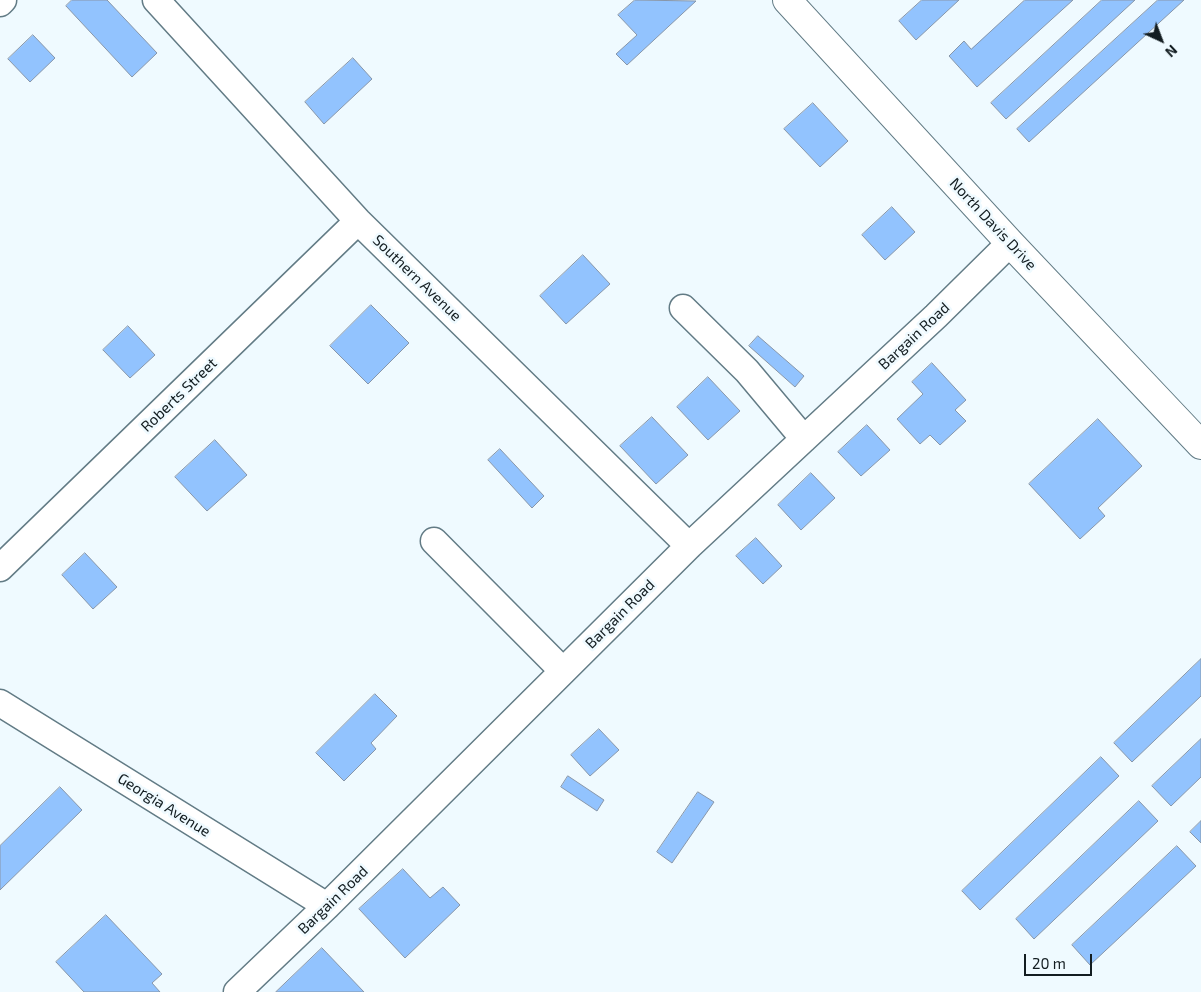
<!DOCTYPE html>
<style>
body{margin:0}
#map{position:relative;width:1201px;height:992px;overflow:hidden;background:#effaff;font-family:"Exo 2",sans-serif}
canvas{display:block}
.north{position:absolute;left:1136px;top:15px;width:50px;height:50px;-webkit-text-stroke:4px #effaff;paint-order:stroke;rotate:137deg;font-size:14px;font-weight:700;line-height:20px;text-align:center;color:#131d21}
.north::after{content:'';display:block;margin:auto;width:18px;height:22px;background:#131d21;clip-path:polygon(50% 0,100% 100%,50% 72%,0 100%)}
.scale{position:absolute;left:1024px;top:954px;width:68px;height:22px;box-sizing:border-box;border:2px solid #131d21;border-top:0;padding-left:6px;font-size:15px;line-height:18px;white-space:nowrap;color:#131d21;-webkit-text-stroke:4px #effaff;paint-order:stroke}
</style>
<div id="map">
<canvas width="1201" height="992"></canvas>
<div class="north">N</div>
<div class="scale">20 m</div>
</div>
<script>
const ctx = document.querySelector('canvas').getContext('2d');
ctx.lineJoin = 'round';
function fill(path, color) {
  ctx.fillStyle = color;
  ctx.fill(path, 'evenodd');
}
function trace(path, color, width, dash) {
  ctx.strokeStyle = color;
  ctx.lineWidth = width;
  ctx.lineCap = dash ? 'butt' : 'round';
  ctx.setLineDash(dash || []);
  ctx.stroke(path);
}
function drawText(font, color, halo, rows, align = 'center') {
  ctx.font = font + ' "Exo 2",sans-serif';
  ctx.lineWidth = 5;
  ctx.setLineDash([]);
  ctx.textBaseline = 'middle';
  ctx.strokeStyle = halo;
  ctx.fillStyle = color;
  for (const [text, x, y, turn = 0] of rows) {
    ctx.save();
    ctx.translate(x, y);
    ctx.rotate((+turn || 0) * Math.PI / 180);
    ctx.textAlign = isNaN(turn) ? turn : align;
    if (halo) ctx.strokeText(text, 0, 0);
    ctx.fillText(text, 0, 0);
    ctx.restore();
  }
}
const building = new Path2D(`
 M72,0h35l50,53 -25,24 -66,-71z
 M635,0l61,1 -69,64 -11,-11 21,-19 -19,-20z
 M922,0h37l-43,40 -17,-19z
 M1025,0h48l-96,87 -28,-31 15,-15 7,8z
 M1102,0h33l-129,119 -15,-16z
 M1158,0h26l-155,142 -12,-13z
 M33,35l22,23 -25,24 -22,-23z
 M353,58l19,21 -48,45 -19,-22z
 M813,103l35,38 -28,26 -36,-38z
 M892,207l23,25 -30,28 -23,-25z
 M583,255l27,29 -44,40 -26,-28z
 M371,305l38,38 -41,41 -38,-38z
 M128,326l27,29 -25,23 -27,-28z
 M758,336l46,40 -9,11 -46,-41z
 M932,363l34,37 -11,10 11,11 -26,24 -10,-10 -10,9 -23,-25 26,-25 -11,-12z
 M708,377l32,34 -32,29 -31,-33z
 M652,417l36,38 -32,29 -36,-38z
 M1098,419l44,47 -44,42 7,8 -25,23 -51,-55z
 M867,425l23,25 -29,26 -23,-24z
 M215,440l32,35 -40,36 -32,-34z
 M500,449l44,47 -12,12 -44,-48z
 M811,473l24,25 -34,32 -23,-25z
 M756,538l26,28 -19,18 -27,-28z
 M85,553l32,34 -24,22 -31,-34z
 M1201,659v37l-69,66 -18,-19z
 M375,694l22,22 -26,27 5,6 -32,32 -28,-28z
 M599,729l20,21 -29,26 -19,-21z
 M1201,739v38l-30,29 -19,-20z
 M1101,757l18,19 -139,134 -18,-19z
 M568,776l36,24 -7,11 -36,-24z
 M60,787l22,23 -82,80v-44z
 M698,792l16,10 -42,61 -15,-11z
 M1139,801l19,20 -124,118 -18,-20z
 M1201,821v22l-11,-11z
 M1177,846l19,20 -106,99 -18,-20z
 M403,869l27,29 13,-11 17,18 -55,53 -46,-49z
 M106,915l56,59 -10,9 8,9h-76l-28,-30z
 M322,948l42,44h-88z`);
fill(building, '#92c3fe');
trace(building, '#8796a9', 1);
const street = new Path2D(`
 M156,0l202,221 331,325
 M0,3l3,-3
 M683,308l64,63 57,68
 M434,541l129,130
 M0,568l358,-347
 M0,703l327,203
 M237,992l90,-86 362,-360 247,-230 74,-73`);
const secondary = new Path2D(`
 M787,0l223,243 191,202`);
trace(street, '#627b85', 29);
trace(secondary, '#627b85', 30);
trace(street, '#fff', 26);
trace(secondary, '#fff', 28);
drawText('15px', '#131d21', '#effaff', [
 ["North Davis Drive",993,224,47],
 ["Southern Avenue",417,278,44],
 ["Bargain Road",914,336,-43],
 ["Roberts Street",179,395,-44],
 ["Bargain Road",620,614,-45],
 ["Georgia Avenue",164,805,32],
 ["Bargain Road",333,900,-44]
]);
</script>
